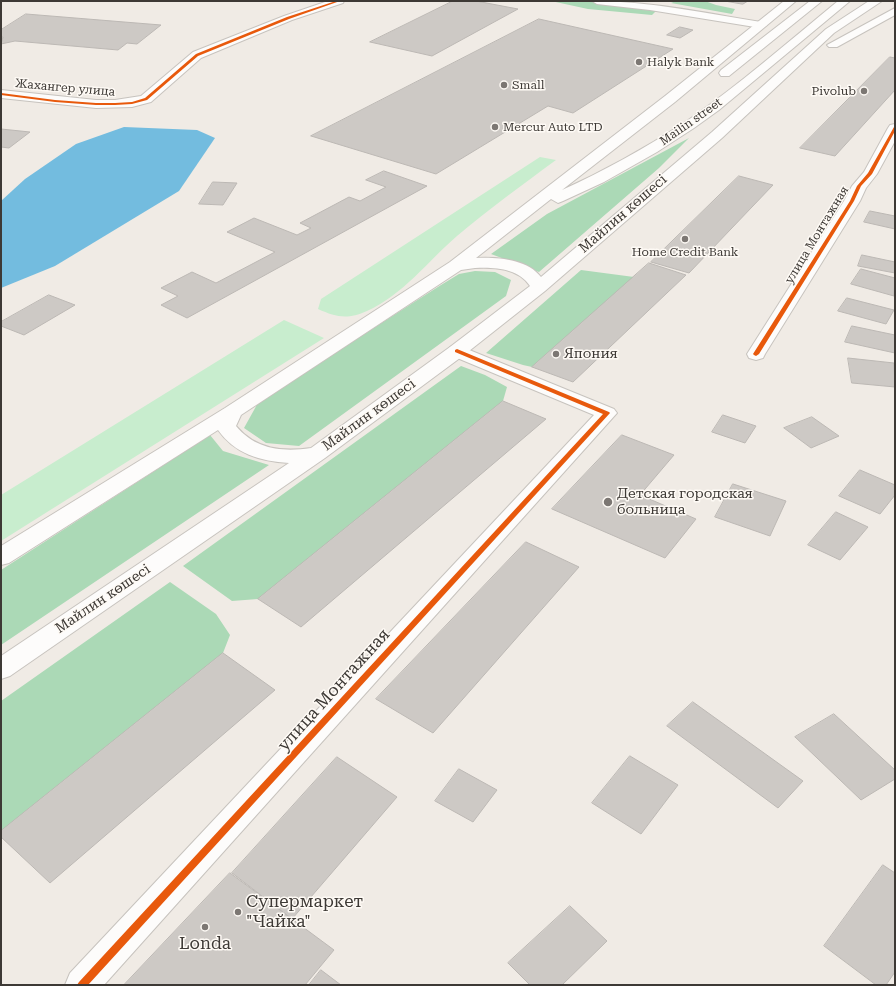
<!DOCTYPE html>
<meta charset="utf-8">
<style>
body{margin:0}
#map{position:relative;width:896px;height:986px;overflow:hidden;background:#f0ebe5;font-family:"Roboto Serif",serif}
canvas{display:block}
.frame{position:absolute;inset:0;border:2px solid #3d3935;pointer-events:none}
</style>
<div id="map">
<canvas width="896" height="986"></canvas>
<div class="frame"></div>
</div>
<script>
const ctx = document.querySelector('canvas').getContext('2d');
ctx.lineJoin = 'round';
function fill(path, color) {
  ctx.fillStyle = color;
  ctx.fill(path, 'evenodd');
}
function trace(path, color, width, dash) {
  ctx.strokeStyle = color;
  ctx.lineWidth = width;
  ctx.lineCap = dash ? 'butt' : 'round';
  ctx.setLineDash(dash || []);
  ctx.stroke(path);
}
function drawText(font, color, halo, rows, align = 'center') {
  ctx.font = font + ' "Roboto Serif",serif';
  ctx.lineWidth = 3;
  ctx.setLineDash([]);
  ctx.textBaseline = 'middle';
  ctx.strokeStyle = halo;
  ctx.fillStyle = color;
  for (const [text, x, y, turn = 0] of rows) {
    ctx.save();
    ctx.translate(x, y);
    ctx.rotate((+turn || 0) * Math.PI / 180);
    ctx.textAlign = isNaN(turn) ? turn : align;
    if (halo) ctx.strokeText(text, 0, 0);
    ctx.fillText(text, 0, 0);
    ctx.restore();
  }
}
fill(new Path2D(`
 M540,157l16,3c-34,25 -67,49 -99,76 -30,26 -53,58 -90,75 -20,9 -31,6 -49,-2l3,-10z
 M284,320l40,18 -323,203v-46z`), '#c8edce');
fill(new Path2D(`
 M551,1h35l70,10 -4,4 -64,-6z
 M676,1h29l11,4 19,4 -3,5 -61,-11z
 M689,138l-30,30 -120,104 -48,-18 56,-40z
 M581,270l53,7 -102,90 -9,-2 -37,-12z
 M475,271l20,1 16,8 -5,16 -207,150 -33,-3 -22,-15 15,-27 182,-116 18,-11z
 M461,366l24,9 22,12 -4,14 -245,198 -26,2 -49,-35z
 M210,435l13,16 46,14 -268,180v-75z
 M170,582l46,32 14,21 -7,18 -222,178v-130z`), '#abd9b6');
fill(new Path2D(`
 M124,127l73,3 18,8 -36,53 -124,75 -54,22v-87l24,-22 51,-35z`), '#73bcdf');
const building = new Path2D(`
 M453,1h23l42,8 -86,47 -62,-14z
 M725,1h23l-5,3z
 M26,14l135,11 -24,19 -10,-1 -9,7 -103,-9 -14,3 2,-7h-2v-7z
 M539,19l134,30 -100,64 -25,-7 -112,68 -125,-38z
 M680,27l13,3 -13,8 -13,-3z
 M890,57l5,1v32l-60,66 -35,-8z
 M1,129l29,3 -21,16 -8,-1z
 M384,171l43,15 -240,132 -26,-13 17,-9 -17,-8 31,-16 24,11 59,-31 -48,-20 27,-14 43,17 14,-7 -11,-5 49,-26 11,4 26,-14 -20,-7z
 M739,176l34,9 -84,88 -38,-11z
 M213,182l24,1 -14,22 -24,-1z
 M870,211l25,5v13l-31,-7z
 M862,255l33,7v11l-37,-7z
 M649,263l37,12 -113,107 -41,-15z
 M861,269l34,9 -1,18 -43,-12z
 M49,295l26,10 -51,30 -23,-9v-4z
 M847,298l47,12 -8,14 -48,-13z
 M852,326l43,9v18l-50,-11z
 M848,358l46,5 1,24 -43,-4z
 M503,401l43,18 -245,208 -43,-28z
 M723,415l33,11 -11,17 -33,-11z
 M812,417l27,19 -28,12 -27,-20z
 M622,435l52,20 -34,40 56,24 -31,39 -113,-49z
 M860,470l35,15v10l-15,19 -41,-18z
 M733,484l53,17 -16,35 -55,-19z
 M836,512l32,15 -28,33 -32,-15z
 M526,542l53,25 -146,166 -57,-34z
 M223,653l52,37 -225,193 -49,-46v-6z
 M693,702l110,79 -25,27 -111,-82z
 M834,714l61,56v9l-34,21 -66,-63z
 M630,756l48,29 -37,49 -49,-31z
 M337,757l60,40 -105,122 -60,-46z
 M459,769l38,21 -24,32 -38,-21z
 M883,865l12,8v99l-9,13h-10l-52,-39z
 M230,873l104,77 -29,35h-181z
 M570,906l37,35 -45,44h-32l-22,-22z
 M321,970l20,15h-32z`);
fill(building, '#cdc9c5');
trace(building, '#bcb8b4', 1);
const minor = new Path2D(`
 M328,1h16l-1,2 -51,17 -91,38 -50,44 -19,5 -36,1 -95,-10v-8l95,10h19l26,-4 52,-44 91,-36z
 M592,1c57,0 113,12 169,21l6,3 -6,3 -111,-18 -53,-6z
 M895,124v17l-18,33 -11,14 -6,13 -95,153 -2,4 -7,2 -7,-2 -2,-4 97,-153 8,-15 12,-14 24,-44 2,-3z
 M457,345l157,64 3,4 -513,572h-39l5,-12 524,-558 -144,-60 -2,-4 2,-4z`);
const major = new Path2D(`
 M784,1h12l-121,101 -113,88c42,-19 83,-42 122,-67 54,-37 104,-81 154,-122h12l-131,109 -25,18 -37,24 -53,30 -41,19 -5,2 -7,-4 -75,59c21,-1 51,1 65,19l171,-145 114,-103 43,-28h13l-48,32 -112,105 -177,153 -81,64 -139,103 -315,218 -9,3v-23l288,-193c-29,-2 -54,-9 -71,-33l-209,133 -8,2v-19l224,-138 225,-146 215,-166zM475,268c19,-1 43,0 55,18l-80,61 -139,101c-28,4 -55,2 -75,-22l5,-11 220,-145z
 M810,1h12l-93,75h-8l-2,-3 2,-3z
 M895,8v7l-58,32h-8l-2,-2z`);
trace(minor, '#c7c3be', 2);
trace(major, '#c7c3be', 2);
fill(minor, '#fdfcfb');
fill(major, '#fdfcfb');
fill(new Path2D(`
 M336,1h4l-51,18 -91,37 -51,44 -15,4 -17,1h-19l-41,-3 -54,-7v-2l54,7 41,3h19l17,-1 13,-4 51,-44 91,-37z
 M894,127h1v4l-23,43 -11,12 -7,15 -95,153 -3,2 -2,-1 -1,-1 97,-153 7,-15 11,-13z
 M457,349l152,63 1,1 -522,572h-11l2,-3 524,-568 -148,-62v-2z`), '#e8590c');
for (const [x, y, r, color] of [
 [639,62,4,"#7c7773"],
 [504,85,4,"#7c7773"],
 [864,91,4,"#7c7773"],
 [495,127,4,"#7c7773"],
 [685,239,4,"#7c7773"],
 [556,354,4,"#7c7773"],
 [608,502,5,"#7c7773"],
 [238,912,4,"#7c7773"],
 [205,927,4,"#7c7773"]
]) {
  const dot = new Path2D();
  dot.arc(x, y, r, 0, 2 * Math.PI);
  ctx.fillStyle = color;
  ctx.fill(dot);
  trace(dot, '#fefaf5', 1.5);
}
drawText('12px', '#3d3935', '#fefaf5', [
 ["Halyk Bank",647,62],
 ["Small",512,85],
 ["Pivolub",856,91,"right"],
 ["Mercur Auto LTD",503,127],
 ["Home Credit Bank",685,252,"center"]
], 'left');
drawText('12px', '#3d3935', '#fefaf5', [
 ["Жахангер улица",65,88,5],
 ["Mailin street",691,122,-35],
 ["улица Монтажная",817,235,-59]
]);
drawText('14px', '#3d3935', '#fefaf5', [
 ["Майлин көшесі",623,214,-41],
 ["Майлин көшесі",369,415,-36],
 ["Майлин көшесі",103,599,-34]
]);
drawText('14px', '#3d3935', '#fefaf5', [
 ["Япония",564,354],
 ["Детская городская",617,494],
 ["больница",617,510]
], 'left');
drawText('17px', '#3d3935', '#fefaf5', [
 ["улица Монтажная",334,690,-48]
]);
drawText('17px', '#3d3935', '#fefaf5', [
 ["Супермаркет",246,902],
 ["\"Чайка\"",246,922],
 ["Londa",205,944,"center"]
], 'left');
</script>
